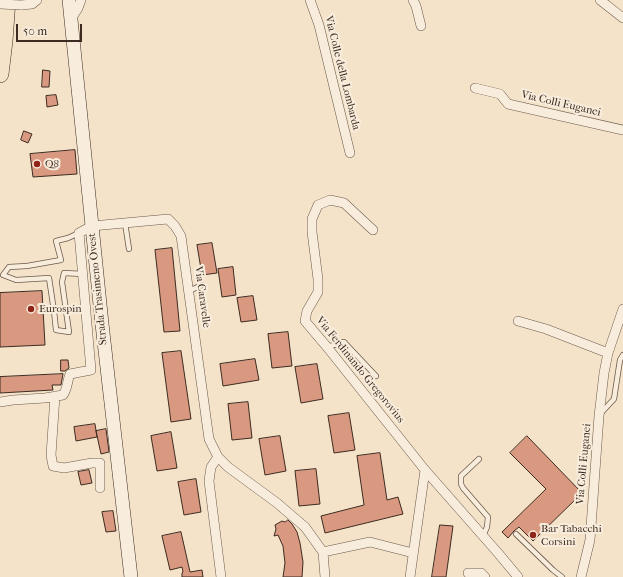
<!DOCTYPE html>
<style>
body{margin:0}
#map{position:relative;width:623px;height:577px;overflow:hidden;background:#f4e3c9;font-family:"IM FELL French Canon",serif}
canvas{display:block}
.scale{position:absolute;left:16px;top:24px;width:66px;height:18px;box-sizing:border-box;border:2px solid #3d2b21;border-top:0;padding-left:5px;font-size:12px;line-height:14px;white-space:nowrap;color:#3d2b21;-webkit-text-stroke:3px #f8eddc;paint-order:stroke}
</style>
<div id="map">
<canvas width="623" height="577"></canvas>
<div class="scale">50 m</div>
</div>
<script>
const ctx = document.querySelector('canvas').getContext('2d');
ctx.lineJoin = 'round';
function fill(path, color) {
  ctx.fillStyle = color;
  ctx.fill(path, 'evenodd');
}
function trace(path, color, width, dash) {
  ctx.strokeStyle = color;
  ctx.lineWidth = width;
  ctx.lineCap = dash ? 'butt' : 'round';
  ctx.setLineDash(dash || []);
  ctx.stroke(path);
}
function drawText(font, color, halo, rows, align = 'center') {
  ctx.font = font + ' "IM FELL French Canon",serif';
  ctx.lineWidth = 4;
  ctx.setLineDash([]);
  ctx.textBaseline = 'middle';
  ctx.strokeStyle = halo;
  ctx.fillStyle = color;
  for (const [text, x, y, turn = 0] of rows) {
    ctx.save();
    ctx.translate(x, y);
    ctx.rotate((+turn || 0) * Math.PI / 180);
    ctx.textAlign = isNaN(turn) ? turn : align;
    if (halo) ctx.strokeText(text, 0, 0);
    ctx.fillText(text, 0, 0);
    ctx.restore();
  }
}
const building = new Path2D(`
 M43,70l7,1 -1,16h-7z
 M56,95l2,10 -11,2 -1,-11z
 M24,131l8,3 -4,9 -7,-3z
 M75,150l2,24 -44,3 -3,-23z
 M212,243l5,30 -15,2 -5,-30z
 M172,248l8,83 -16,1 -9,-82z
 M233,267l3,28 -14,2 -4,-28z
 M42,291l3,54 -45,2v-54z
 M253,296l4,24 -16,2 -4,-24z
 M288,332l4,34 -20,2 -4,-34z
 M181,351l10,68 -20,3 -9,-69z
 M255,359l4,21 -36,6 -3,-22z
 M61,360h7l1,8 -4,3h-4z
 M317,364l6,35 -22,4 -6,-36z
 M63,374l-2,11h-9l1,5 -53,3v-16z
 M248,402l4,36 -20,2 -4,-36z
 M349,413l6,37 -21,3 -6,-37z
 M95,424l2,13 -21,4 -2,-14z
 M106,429l3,23 -8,2 -5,-23z
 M171,432l6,36 -20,3 -6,-35z
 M280,436l6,35 -21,4 -6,-36z
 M527,436l55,57 -49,48 -14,-14 -5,4 -6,7 -6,-6 44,-43 -36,-36z
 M380,453l7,47 11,-3 5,17 -78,19 -4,-17 43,-11 -7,-49z
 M316,469l4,35 -21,2 -4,-35z
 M89,470l3,13 -11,2 -3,-13z
 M196,479l5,33 -17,3 -6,-33z
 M113,511l3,20 -10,1 -4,-20z
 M288,520l4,4 5,8 3,11 3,19 -1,15h-19l2,-14 -2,-17 -5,-11 -4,1 2,-7 -1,-4 7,-4 3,1z
 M440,525l13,1 -7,51h-14z
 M181,532l9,40 12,-2 1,7h-21v-4l1,-1 -1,-5 -12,3 -8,-34z`);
fill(building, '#d99880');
trace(building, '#3d2b21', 1);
const service = new Path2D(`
 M125,223l4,26
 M79,233l-11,5 -12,3 5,19 -34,6 -18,1 -6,8 13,5 33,-2 5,33 2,19 13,2 -7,-50 2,-9 19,1
 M189,291l13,-6
 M327,347l17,-5 32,34
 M600,414l14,-15 6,-39 3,-5
 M479,459l-18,17v8l2,4 25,29 -1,10 -4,9
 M516,534l37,36 9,7`);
const minor = new Path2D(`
 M310,0l9,25 31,128
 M413,0l3,6 5,20
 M600,0l23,18
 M21,5l11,-1 5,-4
 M71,19l7,-11 3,-8
 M475,88l25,6 8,10 115,26
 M373,230l-29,-27 -14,-3 -12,5 -6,14v13l6,47v13l-11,19 -2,10 22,26 98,123 73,83 20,24
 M518,321l28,8 62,24
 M55,396l-4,59 2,11 11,2 28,-5h8v25
 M0,402l13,-2 32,-2 18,-3c5,-7 4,-14 7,-21l21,-4 -12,-137 13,-7 76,-7 7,7 6,10 28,203 9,18 10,10 49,36 28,24 18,25
 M218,457l-7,10 -2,14 12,96
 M323,552l47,-10 43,11
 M323,552l2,25
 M468,573h13l4,4
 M410,577l15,-107
 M581,577l9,-37 9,-124 5,-43 4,-20 15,-44`);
const secondary = new Path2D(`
 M69,0l33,324 29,253`);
const motorway = new Path2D(`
 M0,74l4,-33 3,-41`);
trace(service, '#6b594b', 6);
trace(minor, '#6b594b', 10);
trace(secondary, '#3d2b21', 14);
trace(motorway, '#3d2b21', 18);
trace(service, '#f8eddc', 4.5);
trace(minor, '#f8eddc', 9);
trace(secondary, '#f8eddc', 13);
trace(motorway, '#f4e3c9', 17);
const minorBridge = new Path2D(`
 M0,4l21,1`);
trace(minorBridge, '#6b594b', 10, []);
trace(minorBridge, '#f8eddc', 9);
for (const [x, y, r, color] of [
 [37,164,4,"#8f2418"],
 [31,309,4,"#8f2418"],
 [533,535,4,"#8f2418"]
]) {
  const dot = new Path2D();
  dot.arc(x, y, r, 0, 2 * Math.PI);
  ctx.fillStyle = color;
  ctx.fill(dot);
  trace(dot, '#f8eddc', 1.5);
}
drawText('11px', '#3d2b21', '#f8eddc', [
 ["Via Colle della Lombarda",342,73,76],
 ["Via Colli Euganei",561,104,13],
 ["Strada Trasimeno Ovest",98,289,-96],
 ["Via Caravelle",202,297,82],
 ["Via Ferdinando Gregorovius",360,370,51],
 ["Via Colli Euganei",584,464,-85]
]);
drawText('11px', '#3d2b21', '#f8eddc', [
 ["Q8",45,164],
 ["Eurospin",39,309],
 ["Bar Tabacchi",541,529],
 ["Corsini",541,542]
], 'left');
</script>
